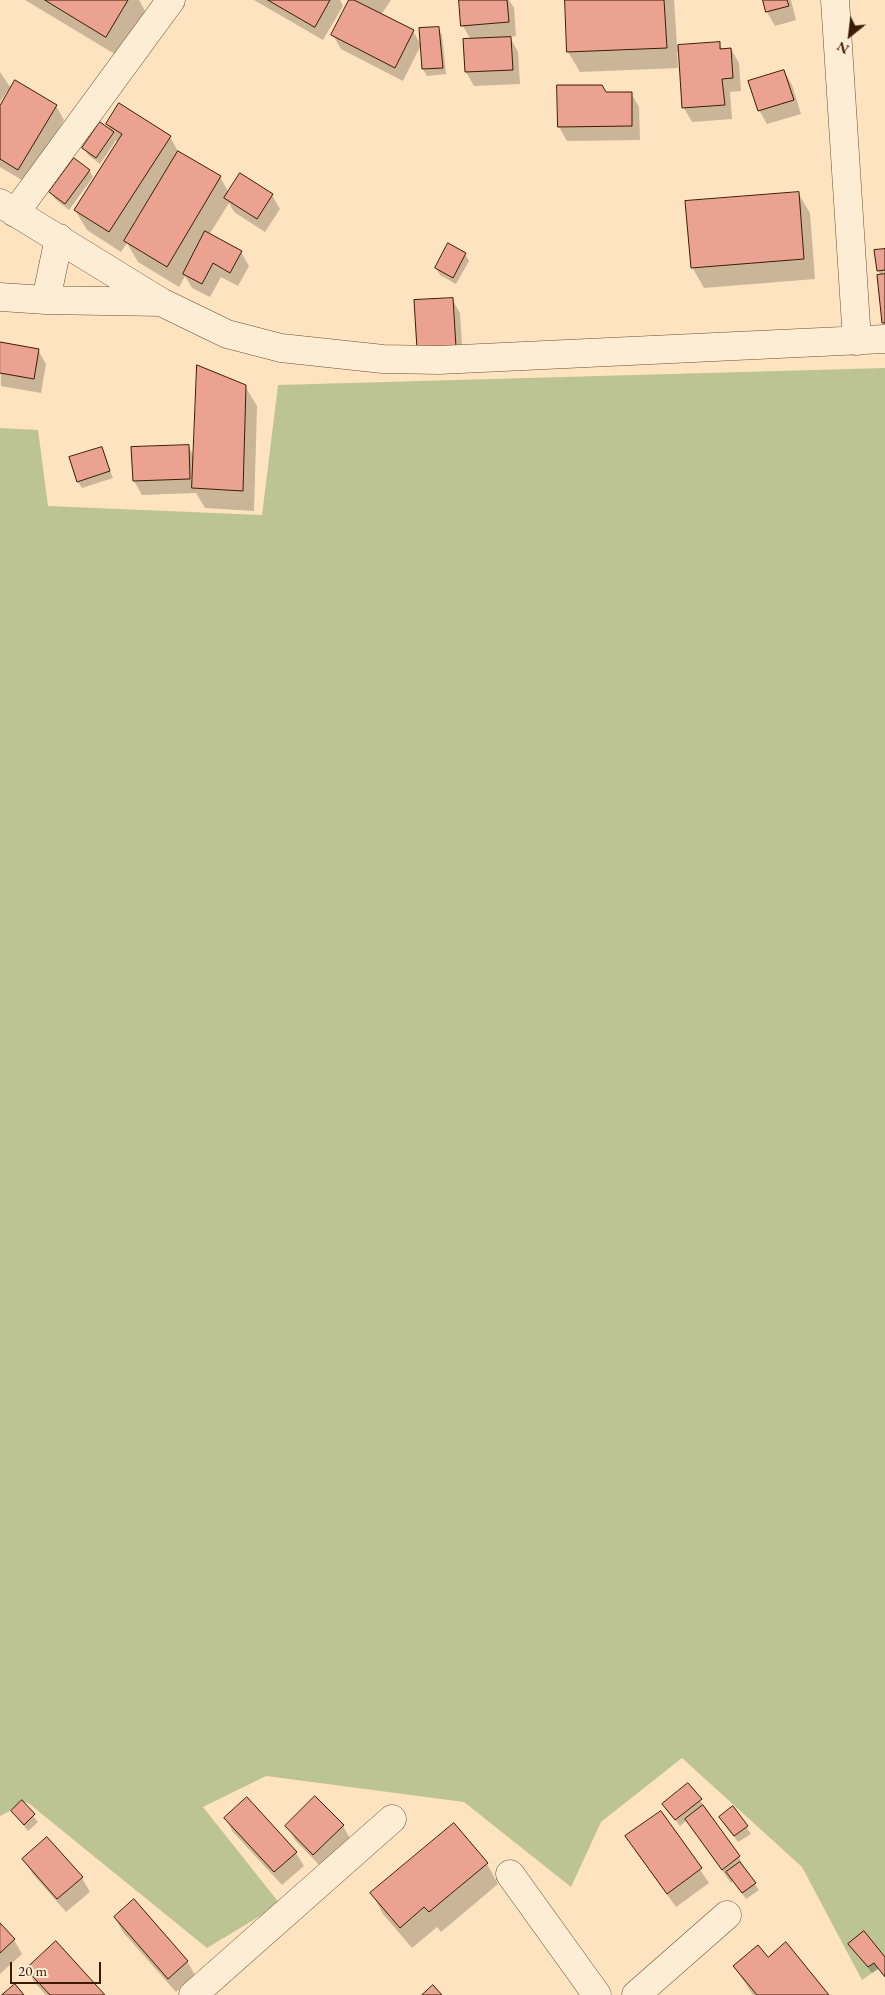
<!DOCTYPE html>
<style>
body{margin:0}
#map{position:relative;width:885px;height:1995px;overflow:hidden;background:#fde3bf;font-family:"EB Garamond",serif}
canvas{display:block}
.north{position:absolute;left:825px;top:10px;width:50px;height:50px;-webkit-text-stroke:4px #feedd5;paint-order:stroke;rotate:209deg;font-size:14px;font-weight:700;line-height:20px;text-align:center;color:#3b1c03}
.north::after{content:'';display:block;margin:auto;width:18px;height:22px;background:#3b1c03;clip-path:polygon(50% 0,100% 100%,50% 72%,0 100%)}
.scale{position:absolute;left:10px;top:1962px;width:91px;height:22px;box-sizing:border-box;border:2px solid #3b1c03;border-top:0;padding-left:6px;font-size:15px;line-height:18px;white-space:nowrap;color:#3b1c03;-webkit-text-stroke:4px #feedd5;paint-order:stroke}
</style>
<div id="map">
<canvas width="885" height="1995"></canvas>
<div class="north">N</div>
<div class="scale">20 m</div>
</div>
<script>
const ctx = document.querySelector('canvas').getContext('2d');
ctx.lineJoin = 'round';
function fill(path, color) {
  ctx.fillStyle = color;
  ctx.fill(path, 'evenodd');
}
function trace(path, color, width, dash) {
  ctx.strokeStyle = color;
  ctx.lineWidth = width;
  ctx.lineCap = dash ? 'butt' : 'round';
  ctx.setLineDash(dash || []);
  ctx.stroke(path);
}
fill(new Path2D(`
 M885,368v1596l-23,16 -60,-113 -120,-109 -81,64 -30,65 -107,-85 -198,-26 -63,31 77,97 -73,44 -180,-146 -27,14v-1388l38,2 10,76 214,9 16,-130z`), '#bdc494');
fill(new Path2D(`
 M25,0h114l6,11 -27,45z
 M254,0h86l3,6 -20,34z
 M349,0h42l-10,15 32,16 8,14 -18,36 -62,-32 -8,-14z
 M460,0h49l5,8 2,28 -6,1 8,15 2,32 -46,2 -8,-14 5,-32 -8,-14z
 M566,0h108l3,46 42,-2 4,6 8,-1 8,14 2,28 -11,1 2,27 -40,3 -8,-14 -5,-57 -2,1 1,16 -98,4 -12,-20z
 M764,0h27l5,20 -21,6 -8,-14z
 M438,28l4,7 4,39 -19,2 -4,-7z
 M784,71l8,14 9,29 -34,10 -8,-14z
 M0,72l10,15 -10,15z
 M631,93l8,14 1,33 -73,1 -8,-14 47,-33z
 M56,106l8,14 -37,63 -27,-16v-58z
 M107,124l63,13 9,16 41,24 9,16 43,2 8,14 -15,23 -31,-20 -5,-9 -20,32 32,17 8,14 -11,20 -17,-9 -11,20 -18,-9 -7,-12 -6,11 -41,-25 -11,-19 -6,9 -34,-22 -12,-20 43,-67 -2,-3 -16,24 -12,-9 -4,-7 28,-16z
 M89,170l4,7 -24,33 -14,-11 -4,-7z
 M798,193l12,20 5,66 -111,9 -12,-21z
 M885,250v76l-2,-3 -2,-47 -3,-6z
 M465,254l4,7 -13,23 -16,-9 -4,-7z
 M452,299l8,14 3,48 -37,2z
 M0,343l38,7 8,14 -5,29 -40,-7z
 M245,386l12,20 -3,105 -49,-3 -9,-15 -54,2 -8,-14 54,-35 6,11z
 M101,448l12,30 -31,10 -4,-6z
 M700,1800l4,6 -1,2 36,49 7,15 13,18 -13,9 -13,-18 -2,2 -44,-63 -7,6 -17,-22z
 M22,1802l16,20 -10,9 -16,-20z
 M733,1808l18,26 -13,8 -14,-18z
 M661,1812l48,71 -33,24 -41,-57z
 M225,1818l71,35 8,13 -22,19 -49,-53z
 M287,1826h56l8,14 -29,28 -27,-28z
 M47,1838l35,40 8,14 -24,20 -34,-39 -8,-14z
 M487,1864l11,20 -57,48 -4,-5 -25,21 -29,-34 -11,-21z
 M115,1918l72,43 8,14 -19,17 -53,-60z
 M0,1925l14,15 8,14 -22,20z
 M850,1944l35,15v18l-7,-8 -6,4z
 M768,1958l60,37h-75l-19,-29z
 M27,1969l76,26h-57l-11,-12z`), '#0003');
const building = new Path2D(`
 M45,0h83l-22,37z
 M268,0h62l-15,27z
 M349,0h5l60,30 -19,38 -64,-33z
 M459,0h48l2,22 -48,4z
 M565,0h99l3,48 -100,4z
 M763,0h24l2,6 -23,6z
 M439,27l4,41 -21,1 -3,-41z
 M511,37l2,33 -48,2 -2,-33z
 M720,42v7l11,-1 2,30 -11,1 3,26 -43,3 -4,-63z
 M784,70l10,30 -36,11 -10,-30z
 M15,80l42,25 -39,65 -18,-11v-53z
 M557,85h45l4,7h26v34l-74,1z
 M119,103l52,33 -62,96 -35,-22 48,-76 -16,-10z
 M100,122l14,10 -18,26 -14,-10z
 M178,151l43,25 -54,91 -43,-26z
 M74,158l16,12 -25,34 -16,-12z
 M240,173l33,21 -16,25 -33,-21z
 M799,192l5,67 -113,9 -6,-67z
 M205,231l37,20 -12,22 -17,-10 -11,21 -19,-10z
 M448,243l18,10 -13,25 -18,-10z
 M885,249v21l-8,1 -3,-21z
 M885,274v49h-3l-5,-48z
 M453,298l3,49 -39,2 -3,-49z
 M0,342l39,7 -5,30 -34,-6z
 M197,365l49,20 -3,106 -51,-3z
 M189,445l1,34 -57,2 -2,-34z
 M102,447l8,24 -33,11 -8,-25z
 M688,1783l14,16 -27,21 -13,-16z
 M315,1796l29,29 -31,30 -28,-29z
 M247,1797l50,55 -23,20 -50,-54z
 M22,1800l13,14 -11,11 -13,-14z
 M703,1805l37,51 -18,14 -37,-51z
 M733,1806l15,20 -14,10 -15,-19z
 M661,1811l41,57 -35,26 -42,-58z
 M454,1823l34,40 -59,49 -5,-5 -24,21 -30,-35z
 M47,1837l36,40 -26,22 -35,-40z
 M740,1862l16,21 -14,10 -16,-21z
 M134,1899l54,62 -20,18 -54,-62z
 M0,1923l15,16 -15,14z
 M864,1931l21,26v20l-11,-14 -6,4 -20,-23z
 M56,1941l49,54h-55l-24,-26z
 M786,1942l43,53h-72l-24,-29 25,-21 10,12z
 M15,1984l9,11h-22z
 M433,1985l9,10h-20z`);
fill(building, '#eba291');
trace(building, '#3b1c03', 1);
const street = new Path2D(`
 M835,0l22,341
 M0,203l161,99 66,32 54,14 102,11 56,1 446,-21
 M15,213l156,-213
 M0,297l46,3 115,2
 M46,300l13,-62
 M510,1874l87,121
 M193,1995l199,-176
 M636,1995l91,-80`);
trace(street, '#6c4e32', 29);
trace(street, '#feedd5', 28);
</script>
